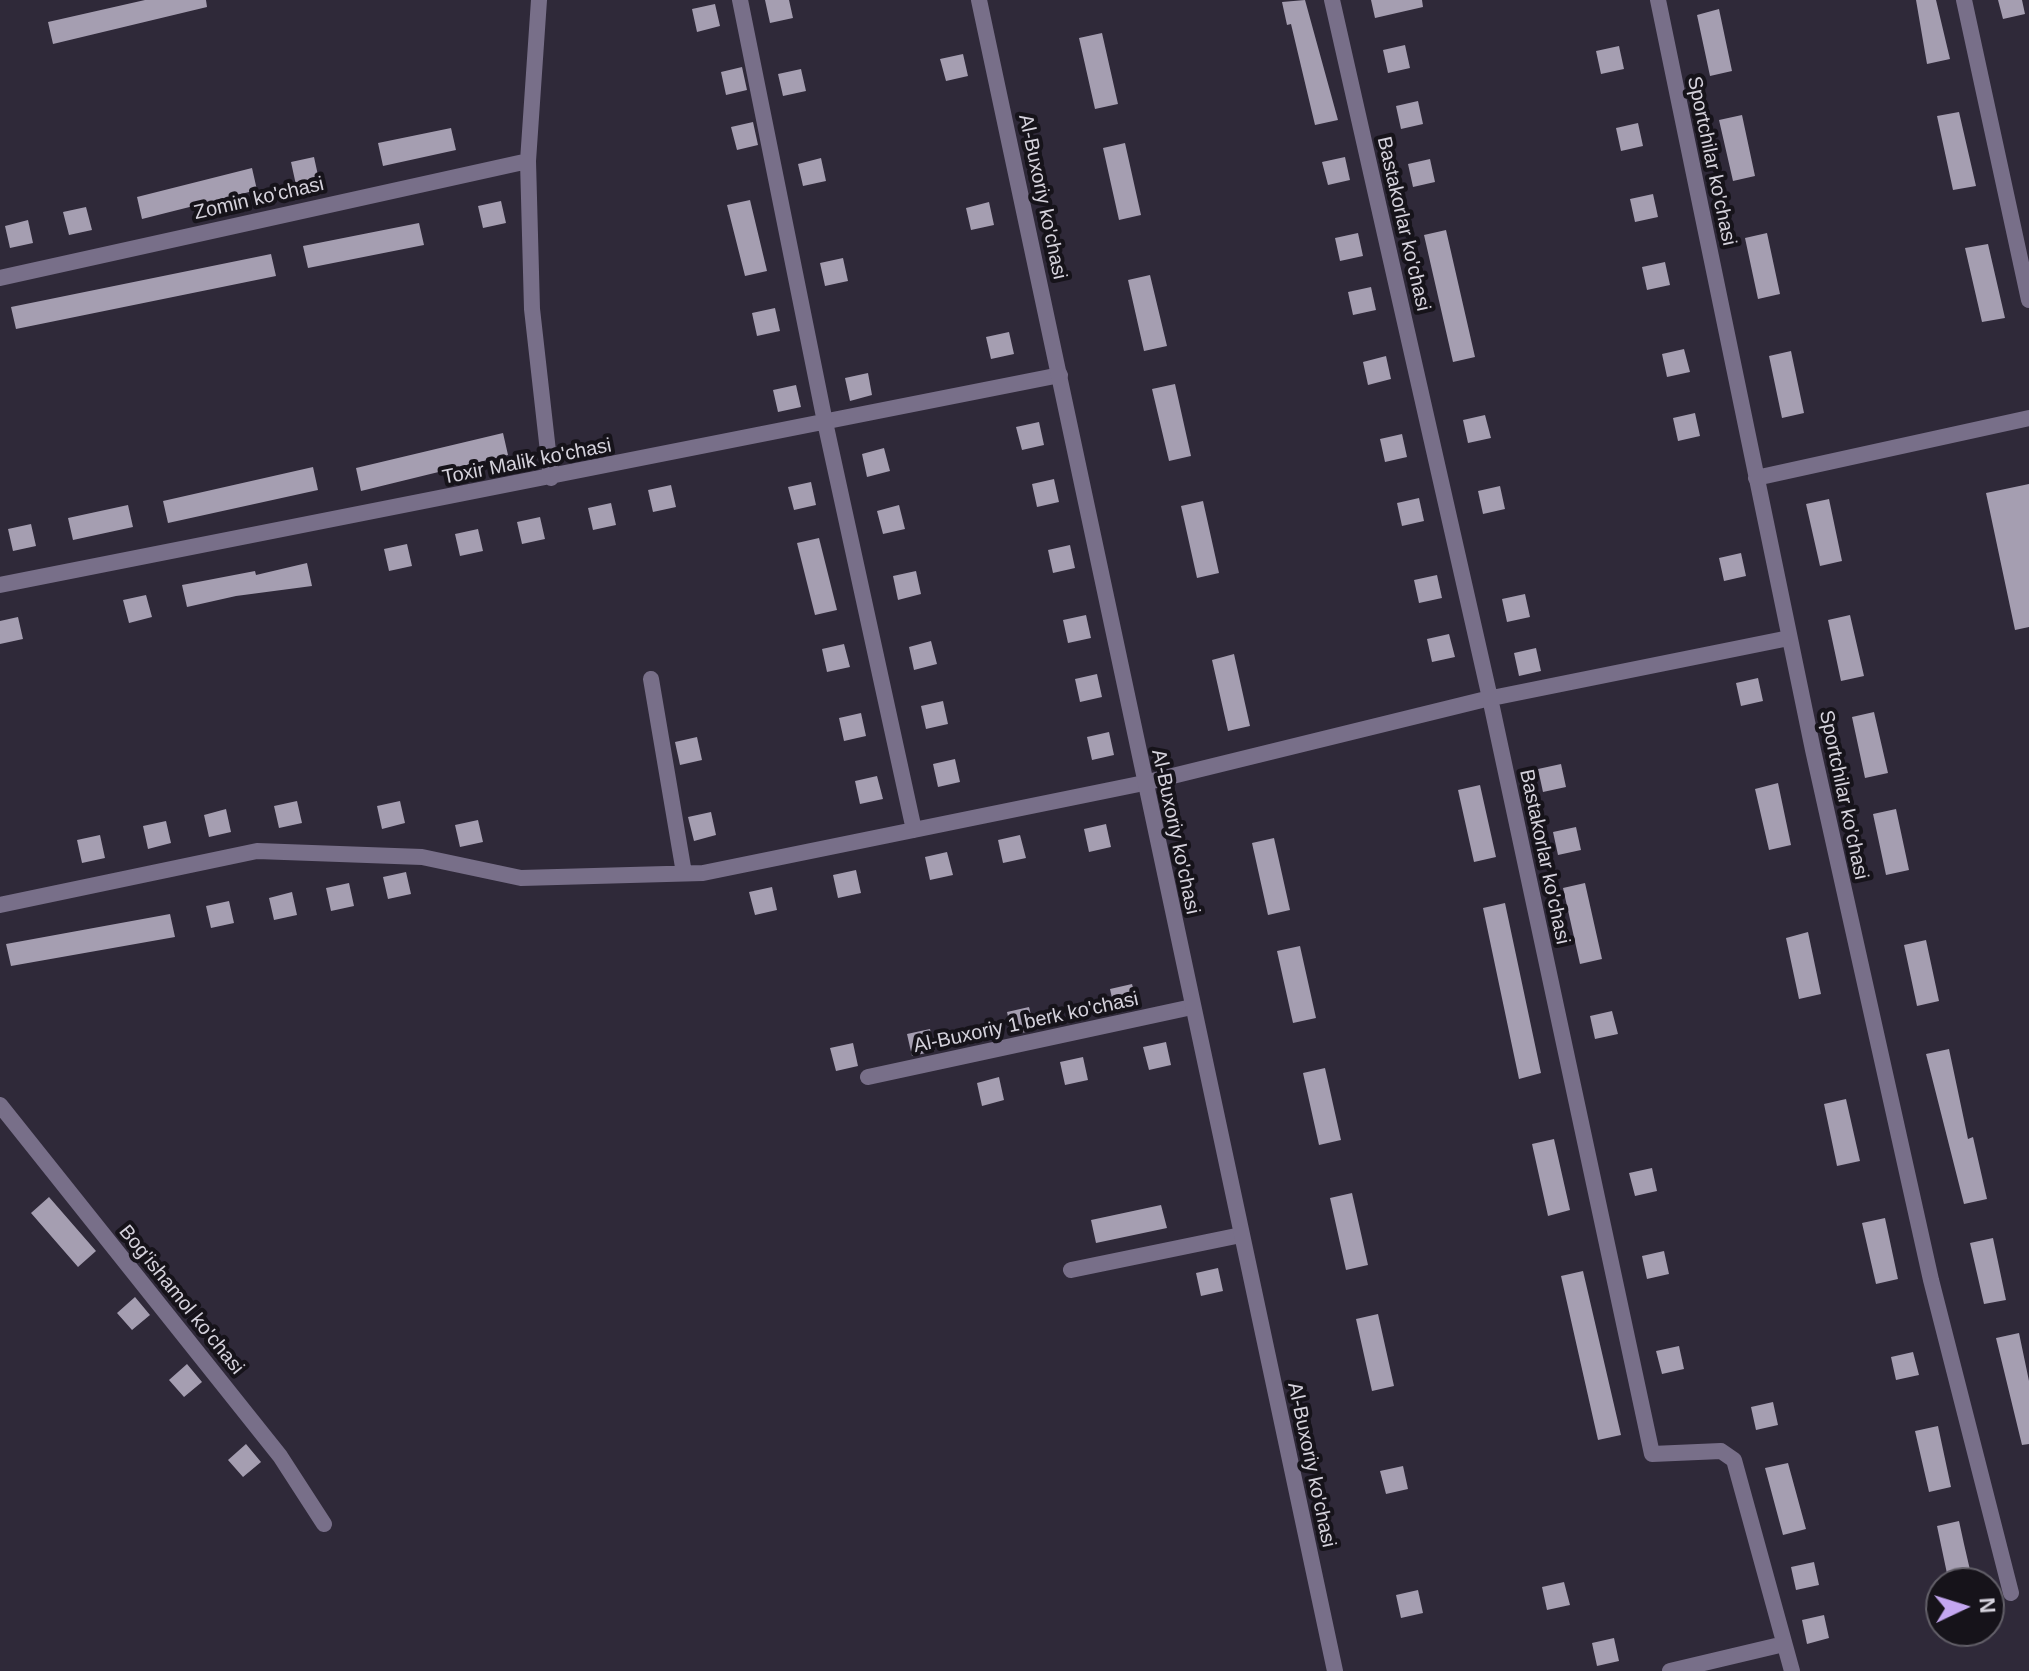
<!DOCTYPE html>
<style>
body{margin:0}
#map{position:relative;width:2029px;height:1671px;overflow:hidden;background:#2f2939;font-family:Helvetica,sans-serif}
canvas{display:block}
.north{position:absolute;left:1925px;top:1567px;width:80px;height:80px;box-sizing:border-box;background:#16131a;border:2px solid #625f68;border-radius:50%;rotate:86deg;font-size:22px;font-weight:700;line-height:32px;text-align:center;color:#d5d2dc}
.north::after{content:'';display:block;margin:auto;width:28px;height:36px;background:#c4a7f1;clip-path:polygon(50% 0,100% 100%,50% 72%,0 100%)}
</style>
<div id="map">
<canvas width="2029" height="1671"></canvas>
<div class="north">N</div>
</div>
<script>
const ctx = document.querySelector('canvas').getContext('2d');
ctx.lineJoin = 'round';
function fill(path, color) {
  ctx.fillStyle = color;
  ctx.fill(path, 'evenodd');
}
function trace(path, color, width, dash) {
  ctx.strokeStyle = color;
  ctx.lineWidth = width;
  ctx.lineCap = dash ? 'butt' : 'round';
  ctx.setLineDash(dash || []);
  ctx.stroke(path);
}
function drawText(font, color, halo, rows, align = 'center') {
  ctx.font = font + ' Helvetica,sans-serif';
  ctx.lineWidth = 8;
  ctx.setLineDash([]);
  ctx.textBaseline = 'middle';
  ctx.strokeStyle = halo;
  ctx.fillStyle = color;
  for (const [text, x, y, turn = 0] of rows) {
    ctx.save();
    ctx.translate(x, y);
    ctx.rotate((+turn || 0) * Math.PI / 180);
    ctx.textAlign = isNaN(turn) ? turn : align;
    if (halo) ctx.strokeText(text, 0, 0);
    ctx.fillText(text, 0, 0);
    ctx.restore();
  }
}
fill(new Path2D(`
 M145,0h61l1,7 -154,37 -5,-22z
 M765,0h24l4,18 -23,5z
 M1305,0l33,120 -23,5 -24,-101 -4,1 -5,-23z
 M1371,0h51l1,7 -48,11z
 M1916,0h20l14,59 -23,5z
 M1998,0h24l3,14 -22,5z
 M715,4l5,22 -23,6 -5,-23z
 M1719,9l13,62 -22,5 -13,-61z
 M1102,33l16,71 -23,5 -16,-71z
 M1405,45l5,23 -22,5 -5,-23z
 M1619,46l5,23 -23,5 -5,-23z
 M963,54l5,22 -22,5 -6,-22z
 M742,67l5,23 -21,5 -5,-23z
 M801,69l5,22 -23,5 -5,-22z
 M1418,101l5,23 -22,5 -5,-23z
 M1959,112l17,74 -23,4 -16,-74z
 M1742,115l13,61 -22,5 -14,-61z
 M753,122l5,23 -21,5 -6,-23z
 M1638,123l5,23 -22,5 -5,-23z
 M451,128l5,22 -73,16 -5,-23z
 M1125,143l16,72 -22,5 -16,-72z
 M314,157l5,23 -23,5 -5,-23z
 M1345,157l5,23 -22,5 -6,-23z
 M821,158l5,23 -23,5 -5,-22z
 M1430,159l5,23 -22,5 -5,-23z
 M252,168l5,22 -115,29 -5,-22z
 M1653,194l5,23 -23,5 -5,-23z
 M750,200l17,71 -22,5 -18,-71z
 M501,201l5,22 -23,5 -5,-22z
 M989,202l5,23 -23,5 -5,-22z
 M86,207l6,23 -23,5 -6,-23z
 M28,220l5,23 -23,5 -5,-22z
 M419,223l5,22 -116,23 -5,-22z
 M1446,230l29,127 -22,5 -29,-127z
 M1358,233l5,23 -23,5 -5,-23z
 M1767,233l13,61 -22,5 -13,-61z
 M1988,244l17,74 -23,4 -17,-74z
 M271,254l5,22 -260,53 -5,-22z
 M843,258l5,23 -23,5 -5,-23z
 M1665,262l5,23 -23,5 -5,-23z
 M1150,275l17,71 -23,5 -16,-71z
 M1371,287l5,23 -23,5 -5,-23z
 M775,308l5,23 -23,5 -5,-23z
 M1009,332l5,22 -23,5 -5,-22z
 M1684,349l6,23 -23,5 -5,-23z
 M1791,351l13,62 -22,5 -13,-62z
 M1386,356l5,23 -23,6 -5,-23z
 M868,373l4,22 -22,6 -5,-23z
 M1175,384l16,72 -22,5 -17,-72z
 M796,385l5,22 -23,5 -5,-22z
 M1695,413l5,23 -22,5 -5,-23z
 M1485,415l6,23 -23,5 -5,-23z
 M1039,422l5,23 -22,5 -6,-23z
 M503,433l5,22 -147,36 -5,-23z
 M1402,434l5,23 -22,5 -5,-23z
 M884,448l6,23 -23,6 -5,-23z
 M313,467l5,23 -150,33 -5,-22z
 M1054,479l5,23 -22,5 -5,-23z
 M811,482l5,23 -22,5 -6,-23z
 M2029,484v143l-14,3 -29,-137z
 M671,485l5,22 -23,5 -5,-22z
 M1500,486l5,23 -22,5 -5,-23z
 M1419,498l5,23 -22,5 -5,-23z
 M1829,499l13,62 -22,5 -14,-62z
 M1203,501l16,72 -22,5 -16,-72z
 M611,503l5,22 -23,5 -5,-22z
 M128,505l5,22 -60,13 -5,-22z
 M899,505l6,24 -22,5 -6,-23z
 M540,517l5,22 -23,5 -5,-22z
 M31,524l5,22 -23,5 -5,-22z
 M478,529l5,22 -23,5 -5,-22z
 M819,538l18,72 -22,5 -18,-72z
 M407,544l5,22 -23,5 -5,-22z
 M1070,545l5,23 -22,5 -5,-23z
 M1741,553l5,23 -22,5 -5,-23z
 M307,563l5,23 -76,10 -49,11 -5,-22 73,-14 1,4z
 M916,571l5,23 -23,6 -5,-24z
 M1437,575l5,23 -23,5 -5,-23z
 M1525,594l5,23 -23,5 -5,-23z
 M146,595l6,22 -23,6 -6,-23z
 M1086,615l5,23 -23,5 -5,-23z
 M1850,615l14,61 -23,5 -13,-61z
 M18,617l5,22 -23,5v-23z
 M1449,634l6,23 -23,5 -5,-23z
 M931,641l6,23 -23,6 -5,-23z
 M844,644l6,23 -23,5 -5,-23z
 M1536,648l5,23 -22,5 -5,-23z
 M1234,654l16,72 -22,5 -16,-71z
 M1097,674l5,23 -22,5 -5,-23z
 M1758,678l5,23 -22,5 -5,-23z
 M943,701l5,23 -22,5 -5,-23z
 M1874,712l14,61 -23,5 -13,-61z
 M861,713l5,23 -22,5 -5,-23z
 M1109,732l5,23 -22,5 -5,-23z
 M697,737l5,23 -22,5 -5,-23z
 M955,759l5,23 -22,5 -5,-23z
 M1561,764l5,23 -23,5 -5,-23z
 M877,776l6,23 -23,5 -5,-23z
 M1778,783l13,62 -22,5 -14,-61z
 M1480,785l16,72 -22,5 -16,-72z
 M297,801l5,22 -23,5 -5,-22z
 M400,801l5,22 -23,6 -5,-23z
 M226,809l5,23 -22,5 -5,-22z
 M1896,809l13,61 -23,5 -13,-61z
 M711,812l5,23 -22,6 -6,-24z
 M478,820l5,22 -23,5 -5,-22z
 M166,821l5,22 -23,6 -5,-23z
 M1106,824l5,23 -22,5 -5,-23z
 M1576,827l5,23 -23,5 -5,-23z
 M100,835l5,23 -23,5 -5,-23z
 M1020,835l6,23 -23,5 -5,-23z
 M1274,838l16,72 -22,5 -16,-72z
 M947,852l6,23 -23,5 -5,-23z
 M856,870l5,23 -23,5 -5,-23z
 M406,872l5,22 -23,5 -5,-22z
 M349,883l5,23 -23,5 -5,-23z
 M1585,883l17,76 -22,5 -17,-76z
 M772,887l5,23 -22,5 -6,-23z
 M292,892l5,23 -23,5 -5,-22z
 M229,901l5,22 -23,5 -5,-22z
 M1505,903l36,170 -22,6 -36,-171z
 M170,914l5,23 -164,29 -5,-22z
 M1808,932l13,62 -22,5 -13,-61z
 M1926,940l13,61 -22,5 -13,-61z
 M1300,946l16,72 -23,5 -16,-72z
 M1132,984l6,23 -23,5 -5,-23z
 M1029,1007l6,23 -23,5 -5,-23z
 M1612,1011l6,23 -23,5 -5,-23z
 M930,1029l5,22 -23,5 -5,-22z
 M1166,1042l5,23 -22,5 -6,-23z
 M853,1043l5,23 -22,5 -6,-23z
 M1949,1049l19,90 5,-2 14,62 -23,5 -38,-150z
 M1083,1057l5,23 -23,5 -5,-23z
 M1325,1068l16,72 -22,5 -16,-72z
 M999,1077l5,23 -22,6 -5,-23z
 M1846,1099l14,62 -23,5 -13,-62z
 M1554,1139l16,71 -22,6 -16,-72z
 M1652,1168l5,23 -22,5 -6,-23z
 M1352,1193l16,72 -22,5 -16,-72z
 M49,1197l47,54 -18,16 -47,-54z
 M1161,1205l6,23 -71,15 -5,-23z
 M1885,1218l13,61 -22,5 -14,-61z
 M1993,1238l13,62 -22,4 -14,-61z
 M1664,1251l5,23 -22,5 -5,-23z
 M1218,1268l5,23 -22,5 -5,-23z
 M1583,1271l38,164 -23,5 -37,-164z
 M135,1297l15,18 -18,15 -15,-17z
 M1378,1314l16,72 -22,5 -16,-72z
 M2019,1333l10,48v63l-7,1 -26,-107z
 M1679,1346l5,23 -22,5 -6,-23z
 M1913,1352l6,23 -23,5 -5,-23z
 M187,1364l15,18 -18,15 -15,-17z
 M1773,1402l5,23 -22,5 -5,-23z
 M1938,1426l13,61 -22,5 -14,-61z
 M246,1444l15,18 -18,15 -15,-17z
 M1788,1463l18,66 -23,6 -18,-67z
 M1403,1466l5,23 -22,5 -6,-23z
 M1959,1521l5,23 9,39h-24l-12,-57z
 M1814,1562l5,23 -23,5 -5,-23z
 M1564,1582l6,23 -23,5 -5,-23z
 M1418,1590l5,23 -22,5 -5,-23z
 M1824,1615l5,23 -22,6 -5,-24z
 M1614,1638l5,23 -22,5 -5,-23z`), '#a59eb1');
trace(new Path2D(`
 M539,0l-11,161 4,148 19,169
 M740,0l85,422 89,408
 M1332,0l158,698 162,756 69,-3 13,9 58,211
 M1658,0l155,750 118,530 80,313
 M1964,0l65,300
 M0,278l528,-117
 M1756,478l273,-60
 M0,585l1060,-210
 M651,679l33,194
 M0,905l257,-54 165,6 99,21 182,-5 441,-90 338,-83 307,-62
 M868,1077l324,-70
 M0,1105l280,351 44,68
 M1071,1270l170,-35
 M1670,1671l114,-27`), '#786f89', 16);
trace(new Path2D(`
 M979,0l356,1671`), '#786f89', 16);
drawText('20px', '#d5d2dc', '#16131a', [
 ["Sportchilar ko'chasi",1711,161,78],
 ["Al-Buxoriy ko'chasi",1042,197,78],
 ["Zomin ko'chasi",259,199,-13],
 ["Bastakorlar ko'chasi",1403,224,77],
 ["Toxir Malik ko'chasi",527,462,-11],
 ["Sportchilar ko'chasi",1843,795,78],
 ["Al-Buxoriy ko'chasi",1175,832,78],
 ["Bastakorlar ko'chasi",1544,857,78],
 ["Al-Buxoriy 1 berk ko'chasi",1026,1023,-12],
 ["Bog'ishamol ko'chasi",181,1300,51],
 ["Al-Buxoriy ko'chasi",1311,1465,78]
]);
</script>
